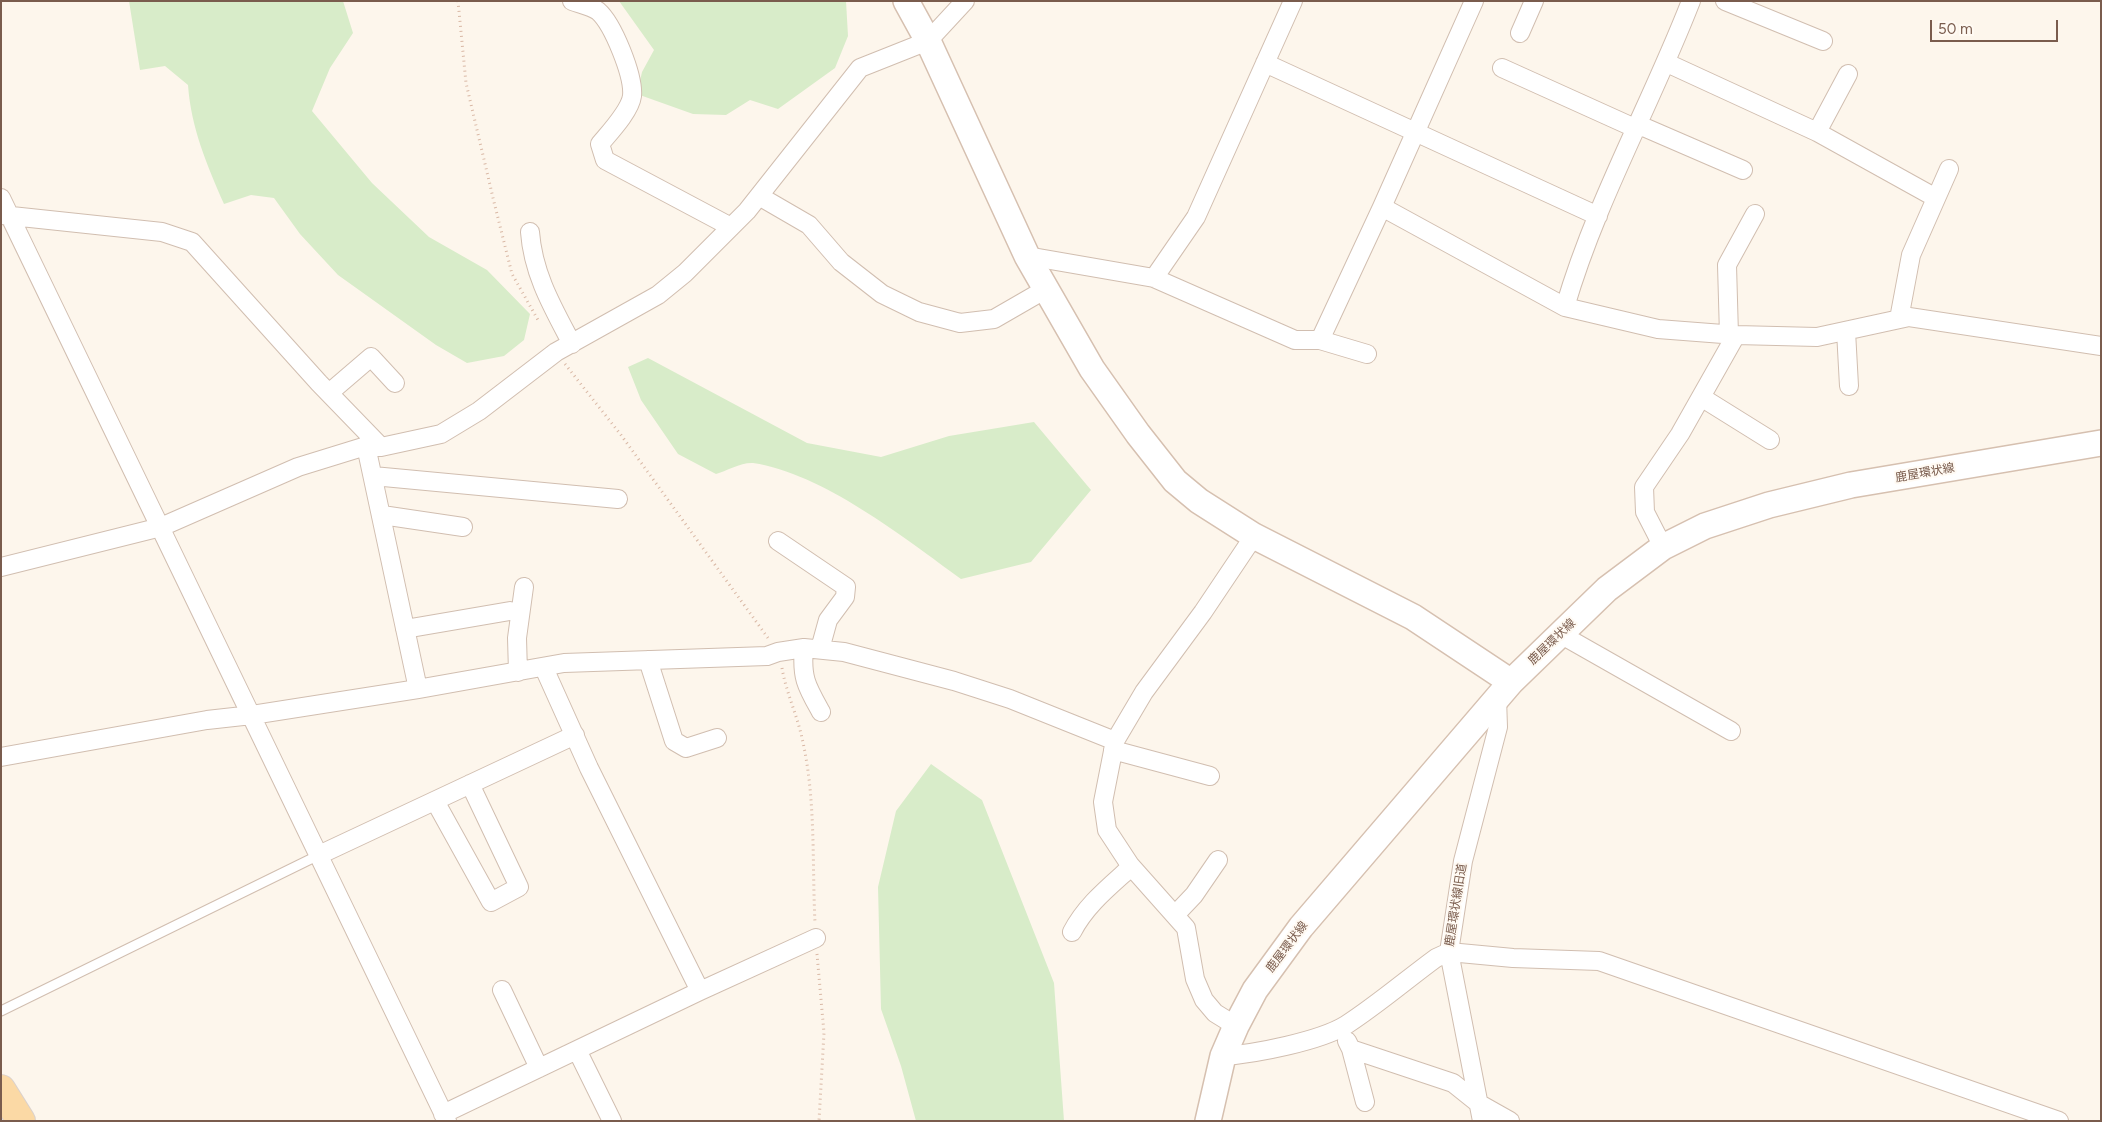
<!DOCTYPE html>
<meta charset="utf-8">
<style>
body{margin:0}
#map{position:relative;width:2102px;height:1122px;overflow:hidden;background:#fdf6ec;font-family:Figtree,sans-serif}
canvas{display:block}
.frame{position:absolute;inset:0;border:2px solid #7a5c4d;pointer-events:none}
.scale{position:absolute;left:1930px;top:20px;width:128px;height:22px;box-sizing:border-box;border:2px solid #7a5c4d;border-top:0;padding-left:6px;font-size:15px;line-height:18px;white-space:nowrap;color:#7a5c4d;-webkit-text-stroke:4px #fffaf3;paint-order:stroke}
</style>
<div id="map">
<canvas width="2102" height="1122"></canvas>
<div class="frame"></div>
<div class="scale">50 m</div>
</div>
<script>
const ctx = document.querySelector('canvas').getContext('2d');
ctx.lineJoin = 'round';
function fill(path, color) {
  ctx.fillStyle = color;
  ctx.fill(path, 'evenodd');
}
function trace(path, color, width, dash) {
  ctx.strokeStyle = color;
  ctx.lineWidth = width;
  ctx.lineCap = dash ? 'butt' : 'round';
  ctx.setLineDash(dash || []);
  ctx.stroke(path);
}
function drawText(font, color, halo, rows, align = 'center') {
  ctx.font = font + ' Figtree,"Noto Sans JP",sans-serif';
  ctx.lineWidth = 4;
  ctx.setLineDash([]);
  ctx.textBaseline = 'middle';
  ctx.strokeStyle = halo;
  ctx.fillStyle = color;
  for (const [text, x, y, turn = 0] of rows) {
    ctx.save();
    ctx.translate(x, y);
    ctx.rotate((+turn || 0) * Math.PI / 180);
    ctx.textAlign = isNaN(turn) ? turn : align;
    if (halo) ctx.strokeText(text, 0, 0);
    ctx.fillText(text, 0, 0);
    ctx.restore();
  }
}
fill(new Path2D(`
 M129,1h214l10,32 -23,35 -18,43 60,72 57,54 58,33 43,44 -6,26 -20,16 -37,7 -31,-18 -98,-70 -38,-41 -26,-36 -23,-3 -27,9c-17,-39 -33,-76 -36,-119l-23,-19 -25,4z
 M619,1h227l2,35 -13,32 -57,41 -28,-9 -24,15 -33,-1 -56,-20 5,-22 12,-22z
 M648,358l159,85 74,14 68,-21 85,-14 57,68 -60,72 -70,17c-56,-41 -139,-106 -208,-116 -11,-1 -27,8 -37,11l-38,-20 -37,-54 -13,-33z
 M931,764l51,36 72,183 10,138h-148l-15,-55 -20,-57 -3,-122 18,-76z`), '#d8ecc9');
const lane = new Path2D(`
 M1,1011l318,-156`);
const street = new Path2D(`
 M572,1c8,3 19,5 26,10 15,13 36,65 34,85 -2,15 -22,36 -32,48l5,16 126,67
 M1725,1l98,40
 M1520,33l14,-32
 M1265,63l333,153
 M1667,63l150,69 31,-58
 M1502,68l135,61
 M1639,125l104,45
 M1817,132l119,66
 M759,196l50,29 32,37 41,32 37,18 41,11 34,-4 52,-30
 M1,198l446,923
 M1382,207l183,100 93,22 78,6 81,2 92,-20 192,29
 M2,215l160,17 30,10 127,141 62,64
 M530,232c3,42 23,76 42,112
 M1027,256l127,22 141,62h25l62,-133 92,-206
 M1154,278l42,-61 97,-216
 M1565,307c31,-106 86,-203 126,-306
 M1899,319l12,-64 38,-86
 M1846,331l3,55
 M1729,335l-2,-70 28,-51
 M1320,340l47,14
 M329,393l42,-36 24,26
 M1701,397l69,43
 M366,446l52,243
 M373,476l245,23
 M382,515l81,12
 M778,541l68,46 -1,10 -17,23 -8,29
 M1663,547l-18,-35 -1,-25 36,-53 56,-99
 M1,567l160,-40 137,-60 68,-21 15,1 60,-13 38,-23 77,-59 102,-57 27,-22 62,-62 113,-143 68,-27 37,-40
 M405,629l105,-18
 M1560,634l171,97
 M804,648c-3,30 3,39 17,64
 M648,660l26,81 12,7 31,-10
 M544,668l45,100 111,223
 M518,672l-1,-34 7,-51
 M1113,750l97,26
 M1,757l206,-37 45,-5 166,-26 146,-26 203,-7 11,-4 26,-4 40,4 110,29 56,18 105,42
 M435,801l56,101 28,-15 -49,-103
 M319,855l256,-120
 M1175,915l19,-20 24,-35
 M1072,932c14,-27 37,-45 59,-65
 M502,990l37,78
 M1236,1026l-21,-13 -11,-13 -9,-21 -9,-51 -56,-63 -23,-35 -4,-28 12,-61 29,-49 59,-80 51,-76
 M1347,1041l4,8 14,53
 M1351,1049l102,34 25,20 32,18
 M577,1050l35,71
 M1223,1056c32,-2 97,-15 123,-31 31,-20 60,-45 90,-67l13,-6 64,6 86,3 460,160
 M443,1114l257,-123 116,-53
 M1482,1121l-33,-169 14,-91 35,-134 -1,-29`);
const secondary = new Path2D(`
 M906,1l22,40 99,215 65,113 46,65 37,47 24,20 55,35 159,81 98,65
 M1208,1121l15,-65 13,-30 19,-36 46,-63 210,-245 96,-93 56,-42 42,-21 64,-21 82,-20 250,-42`);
const primary = new Path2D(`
 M1,1089l20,32`);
trace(lane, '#d1beb0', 11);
trace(street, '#d1beb0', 20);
trace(secondary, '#d6c0b0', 28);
trace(primary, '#dad1cd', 30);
trace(new Path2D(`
 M458,1l8,82 28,119 18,72 26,46
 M565,364l56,71 147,203
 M782,668c4,24 15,47 20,70 14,60 10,124 13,185
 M817,954l7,79 -5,88`), '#d9b8a5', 3, [1, 4]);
trace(lane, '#fff', 9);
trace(street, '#fff', 18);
trace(secondary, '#fff', 25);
trace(primary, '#fbd9a5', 28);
drawText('12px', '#7a5c4d', '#fffaf3', [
 ["鹿屋環状線",1925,473,-10],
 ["鹿屋環状線",1552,642,-44],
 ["鹿屋環状線旧道",1456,905,-81],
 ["鹿屋環状線",1287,947,-53]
]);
</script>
